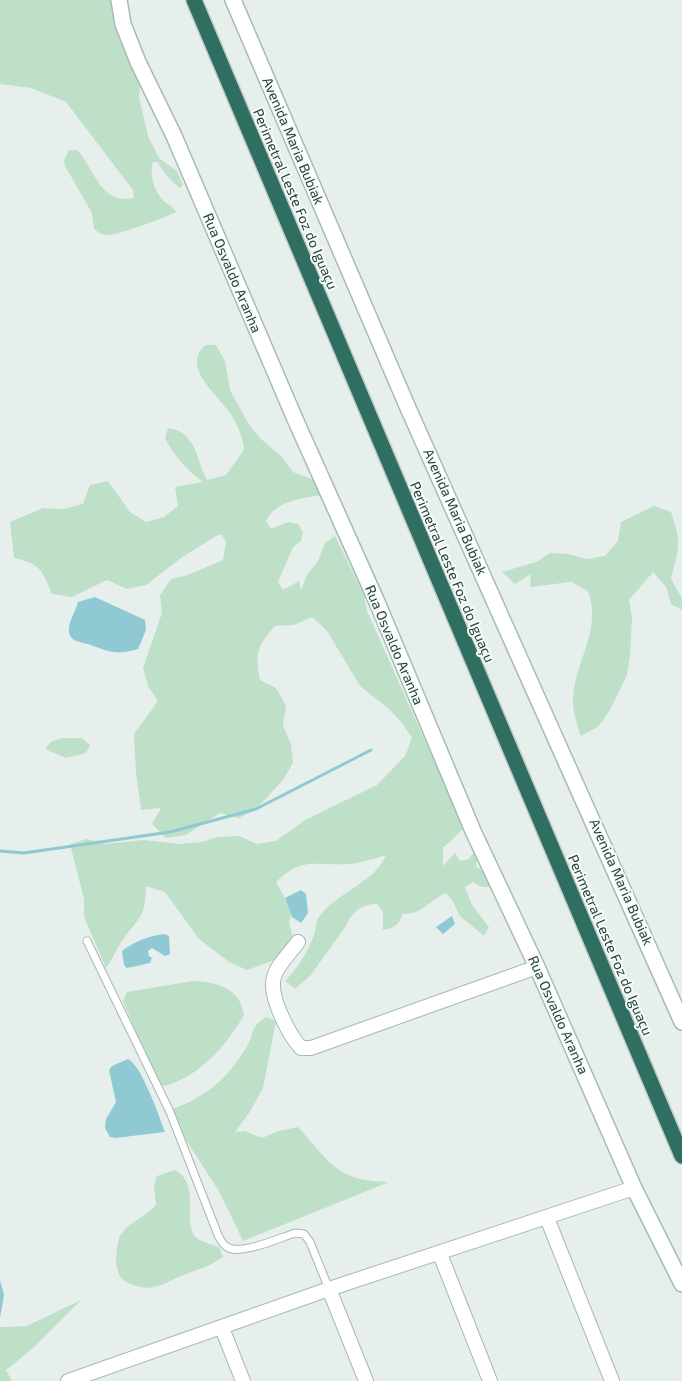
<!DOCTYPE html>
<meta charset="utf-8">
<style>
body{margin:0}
canvas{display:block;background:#e6efeb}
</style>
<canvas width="682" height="1381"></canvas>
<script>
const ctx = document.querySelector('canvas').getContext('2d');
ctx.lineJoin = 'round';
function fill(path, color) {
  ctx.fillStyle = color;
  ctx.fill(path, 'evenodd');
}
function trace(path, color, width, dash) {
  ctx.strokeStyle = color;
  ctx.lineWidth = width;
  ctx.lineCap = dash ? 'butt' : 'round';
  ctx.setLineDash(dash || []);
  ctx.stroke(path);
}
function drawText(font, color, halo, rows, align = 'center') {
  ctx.font = font + ' "Exo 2",sans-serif';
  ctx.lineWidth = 4;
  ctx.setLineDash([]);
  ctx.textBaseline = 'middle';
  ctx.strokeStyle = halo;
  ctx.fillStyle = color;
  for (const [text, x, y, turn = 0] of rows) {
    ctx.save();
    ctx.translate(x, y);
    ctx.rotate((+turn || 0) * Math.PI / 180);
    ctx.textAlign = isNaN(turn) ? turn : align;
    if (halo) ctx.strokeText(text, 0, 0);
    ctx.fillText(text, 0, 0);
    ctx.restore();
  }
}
fill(new Path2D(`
 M0,0h111l30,81 -2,16 9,39 11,22 18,13 6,14 -3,3c-8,-6 -18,-17 -22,-26h-5c-4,11 1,27 8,36 4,6 12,7 15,14 -5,4 -62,24 -68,23 -6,0 -10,-3 -14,-6l-2,-16 -27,-47 -1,-6 5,-10h8c18,18 22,55 57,48l-1,-8 -67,-88 -35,-14 -31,-4z
 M206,345h10l9,16 5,29 18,33 12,15 22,19 11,15 19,7 8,6 2,10c-19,3 -47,6 -56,26l5,8 17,-7 10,2 5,8 -2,9 -8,6 -15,35 5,8 16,-9 2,9 6,-15 11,-14 7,-18 10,-7 29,59 3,16 97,217 -21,20v18l12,-13 5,8 9,-2 5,-7 4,1 -2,13 15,12v9h-10l-8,-5 -8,5 7,18 17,22 -5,9 -24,-20 -8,-16 -6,-7c-16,7 -25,22 -43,21 -4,10 -8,14 -20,16v-18l-6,-8c-15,0 -26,8 -31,22l-36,50 -15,13 -10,-8c13,-13 22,-28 29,-46 2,-5 1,-13 5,-18 16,-24 56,-34 67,-62 -13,4 -25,8 -38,9 -34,2 -45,-8 -72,18l9,16 6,17 -2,8 5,18 -11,16 -36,13 -18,-8 -30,-23 -34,-47 -19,-6c-1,32 -5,29 -22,52 -7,9 -11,21 -18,30l-22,-51v-18l-14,-55 17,-5 18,5 38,-4 37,4 21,-2 17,-5 21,-1 18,8 19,-3 29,-21 72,-35 28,-29 7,-18 -10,-15 -13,-14 -29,-23 -33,-55 -15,-14 -18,8 -19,1c-18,20 -20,27 -15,54l16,8 10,18 -3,20 8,18 2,19 -10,17 -27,29 -17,9 -19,-5 -34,22 -20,3 -14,-14 9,-16 -20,2 -5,-37 -2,-39 24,-33 -10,-15 -5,-18 19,-55 -2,-18 11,-16 17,-4 35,-15 3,-19 -5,-7 -5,2 -35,22 -35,27 -19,4 -20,-9 -35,17 -20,-3c-10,-25 -12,-30 -38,-36l-4,-36 33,-14 20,1 20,-5 7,-19 18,-4 22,31 16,10 18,-5 14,-11 -3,-19 28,-5c-15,-11 -30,-27 -38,-44l3,-10c29,4 28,32 39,52l19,-5 18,-25c-1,-13 -7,-27 -14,-37 -13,-19 -50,-47 -24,-68z
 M654,506l17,6c11,32 8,35 0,66l11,21v11l-11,-6 -5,-17 -13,-15 -24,28 3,18 -2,38 -3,19 -17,35 -12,17 -17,9c-4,-12 -9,-26 -8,-39 3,-38 29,-67 15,-106l-17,-9 -41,5 1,-13 -16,10 -13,-12 34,-10 14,-9 18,1 18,5 19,-3 13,-15 3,-19z
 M62,738h20l8,7 -4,8 -20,5 -21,-9 6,-7z
 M192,981c24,1 48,6 52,34 -17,30 -44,61 -79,71l-8,-3 -34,-82 4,-9z
 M266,1017l10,4 -13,67 -14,25 -14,19 10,-1 17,7 17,-7 19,-4c33,36 38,54 91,55l-146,59 -24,-50 -41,-63 -5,-19c35,-14 53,-29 73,-61 9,-14 3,-20 20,-31z
 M175,1170c29,16 3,58 25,70 6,3 13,5 19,7l4,10c-12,9 -27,13 -42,19 -18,8 -30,17 -50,8 -9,-3 -12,-7 -14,-16 -2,-7 0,-28 4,-34 9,-13 25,-17 35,-29l-2,-20 3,-9z
 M81,1300l-49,49 -26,21 6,11h-12v-54l27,-1z`), '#bfe0c8');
fill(new Path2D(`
 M95,597l50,23 1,10 -8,19c-22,7 -30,2 -50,-5 -8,-2 -20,-3 -19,-15 0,-8 7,-19 9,-27z
 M301,890l5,4 2,19 -7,10 -9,-6 -7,-19z
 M452,916l3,8 -12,10 -7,-7z
 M165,934l4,2 1,18 -5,2 -13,-8 -4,3 1,5 3,2 -2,5 -23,5 -3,-3 -2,-14c11,-9 29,-16 43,-17z
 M128,1059c14,7 31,57 37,73l-50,6 -5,-1 -5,-9 1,-9 10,-17 -7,-32 3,-4z
 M0,1280l4,15 -4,23z`), '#8ec9d4');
trace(new Path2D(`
 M0,851l24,2 146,-21 86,-23 115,-59`), '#8ec9d4', 3);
const lane = new Path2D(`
 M87,941l83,171 48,123c2,4 5,10 9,12 13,9 52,-9 68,-14l9,1 6,8 19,47`);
const street = new Path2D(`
 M298,942c-7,10 -21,23 -24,35 -6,18 15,58 27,71h10l226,-81
 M547,1218l65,163
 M440,1254l50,127
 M329,1289l37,92
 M222,1328l21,53
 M68,1381l261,-92 305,-101`);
const secondary = new Path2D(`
 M119,0l4,24 15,38 36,74 121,283 82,183 96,229 64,136 97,221 48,96
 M233,0l175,408 274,614`);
const highway = new Path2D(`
 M194,0l488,1156`);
trace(lane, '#a8b8b2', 9);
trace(street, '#a8b8b2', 16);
trace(secondary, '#a4bbb3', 18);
trace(highway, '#c2cac8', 18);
trace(lane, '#fff', 7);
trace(street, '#fff', 14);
trace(secondary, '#fff', 15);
trace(highway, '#2f6f62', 15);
drawText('14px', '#24423a', '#f7fbf9', [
 ["Avenida Maria Bubiak",293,141,67],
 ["Perimetral Leste Foz do Iguaçu",295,199,67],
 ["Rua Osvaldo Aranha",232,273,67],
 ["Avenida Maria Bubiak",455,512,66],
 ["Perimetral Leste Foz do Iguaçu",452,572,67],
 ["Rua Osvaldo Aranha",394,645,67],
 ["Avenida Maria Bubiak",621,882,66],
 ["Perimetral Leste Foz do Iguaçu",610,945,67],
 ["Rua Osvaldo Aranha",558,1015,66]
]);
</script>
